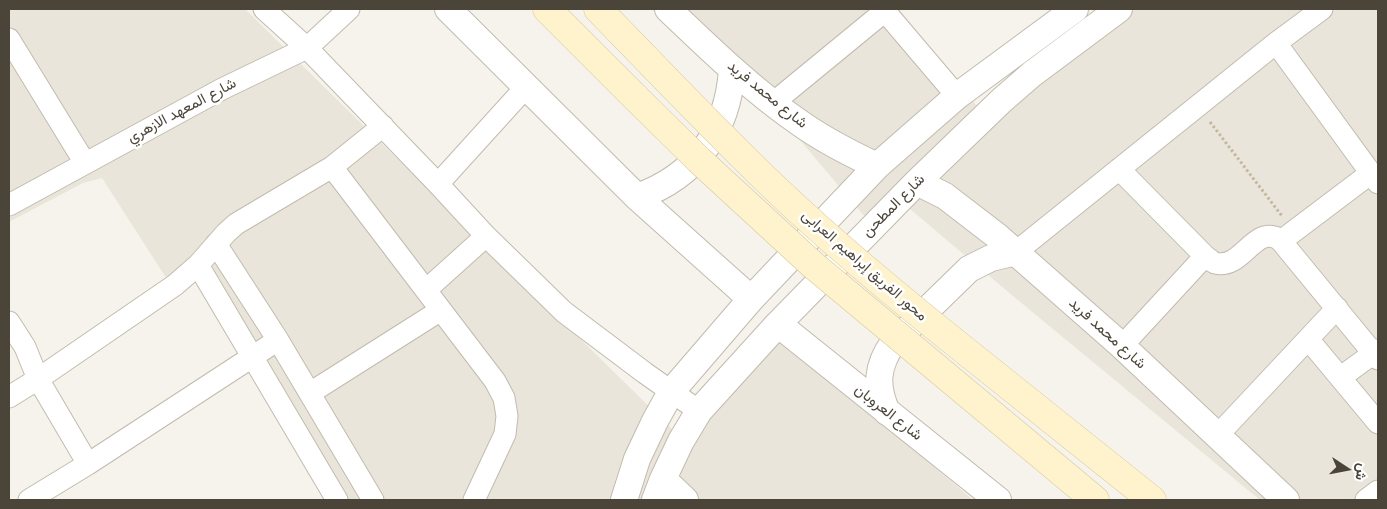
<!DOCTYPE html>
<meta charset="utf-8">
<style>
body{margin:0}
#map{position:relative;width:1387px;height:509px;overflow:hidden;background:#f6f3ec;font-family:Roboto,Vazirmatn,sans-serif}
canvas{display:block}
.frame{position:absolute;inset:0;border:10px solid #4b4439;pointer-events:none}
.north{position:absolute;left:1322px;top:444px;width:50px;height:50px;-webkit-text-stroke:4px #fff;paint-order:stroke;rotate:101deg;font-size:14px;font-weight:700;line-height:20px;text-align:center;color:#4b4439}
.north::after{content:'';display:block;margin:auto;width:18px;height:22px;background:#4b4439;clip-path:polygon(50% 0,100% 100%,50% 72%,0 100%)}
</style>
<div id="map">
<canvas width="1387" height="509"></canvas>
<div class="frame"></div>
<div class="north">ش</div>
</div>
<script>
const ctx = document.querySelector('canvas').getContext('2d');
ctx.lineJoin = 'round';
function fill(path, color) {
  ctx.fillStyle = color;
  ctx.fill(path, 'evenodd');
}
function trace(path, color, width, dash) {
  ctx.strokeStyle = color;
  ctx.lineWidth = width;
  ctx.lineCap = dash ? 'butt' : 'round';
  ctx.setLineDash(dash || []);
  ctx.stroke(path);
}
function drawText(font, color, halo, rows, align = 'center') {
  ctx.font = font + ' Roboto,Vazirmatn,sans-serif';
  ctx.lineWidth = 5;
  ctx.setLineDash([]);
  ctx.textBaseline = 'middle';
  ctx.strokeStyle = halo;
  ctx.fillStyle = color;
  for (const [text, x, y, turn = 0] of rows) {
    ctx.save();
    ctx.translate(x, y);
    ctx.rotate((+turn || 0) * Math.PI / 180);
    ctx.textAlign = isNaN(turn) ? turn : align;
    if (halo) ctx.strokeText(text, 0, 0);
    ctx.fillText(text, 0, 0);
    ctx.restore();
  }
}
fill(new Path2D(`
 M9,9h236l429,422 33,-49 63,-56 203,174h-641l-113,-223 -29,3 -20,4 -68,-106 -19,5 -74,39z
 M651,9h248l78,97 57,-50 64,-47h280v475l-21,16h-97l-247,-204 -123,-104 -25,25 -71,-84z`), '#eae5da');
const minor = new Path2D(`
 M264,9l43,39 131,136 48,52 78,76 81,61 54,38
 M883,9l74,87
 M9,39l76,124
 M1276,43l102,140
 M773,103l112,-92
 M332,167l163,214 9,17 3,18 -2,18 -31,66
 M1119,169l86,87c3,2 7,6 10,7 25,7 38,-33 59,-26 3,0 5,3 7,4l97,118
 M438,184l88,-97
 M9,205l213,-116 85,-41 42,-39
 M1281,241l90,-68
 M216,244l62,96 95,160
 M1016,252l260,-209 46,-34
 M198,265l139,235
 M426,290l60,-54
 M9,322l16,25 13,32 50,85
 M1308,339l70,84
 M1122,346l83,-90
 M1341,377l37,-27
 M310,393l131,-83
 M9,397l29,-18 137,-94 23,-20 28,-32 10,-9 96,-57 51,-41
 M1217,436l120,-128
 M29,500l59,-36 190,-124
 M1366,500l12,-9`);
const tertiary = new Path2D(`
 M448,9l189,188 114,102
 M668,9c41,39 82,79 129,112 25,18 52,32 80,45
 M917,182l28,14 52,40 125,110 164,154
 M637,197c59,-21 91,-66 95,-128
 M778,324l220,176
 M887,412c-12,-27 -10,-46 6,-69l76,-74 22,-11 25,-6
 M663,479l22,21
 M624,500l13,-41 18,-38 16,-29 80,-93 126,-133 80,-70 118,-87
 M655,500l8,-21 18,-38 18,-30 79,-87 139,-142 84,-81 31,-27 87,-65`);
const secondary = new Path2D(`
 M547,9l90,90
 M598,9l67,69
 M963,349l189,151
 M939,370l156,130`);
trace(minor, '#c2bbae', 23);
trace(tertiary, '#c2bbae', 28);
trace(secondary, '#d6c79b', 29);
trace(new Path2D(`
 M1210,122l72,94`), '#c4b79f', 3, [2.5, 2.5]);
trace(minor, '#fff', 21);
trace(tertiary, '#fff', 26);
trace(secondary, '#fff3cd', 28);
const secondaryBridge = new Path2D(`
 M665,78c37,38 74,76 113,113 59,56 121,107 185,158
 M637,99l62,61 114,105 126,105`);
trace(secondaryBridge, '#d6c79b', 29, []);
trace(secondaryBridge, '#fff3cd', 28);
drawText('15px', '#4b4439', '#fff', [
 ["شارع محمد فريد",767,95,39],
 ["شارع المعهد الازهري",182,111,-28],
 ["شارع المطحن",894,206,-45],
 ["محور الفريق إبراهيم العرابى",864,266,41],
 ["شارع محمد فريد",1107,334,42],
 ["شارع العروبان",888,413,38]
]);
</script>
